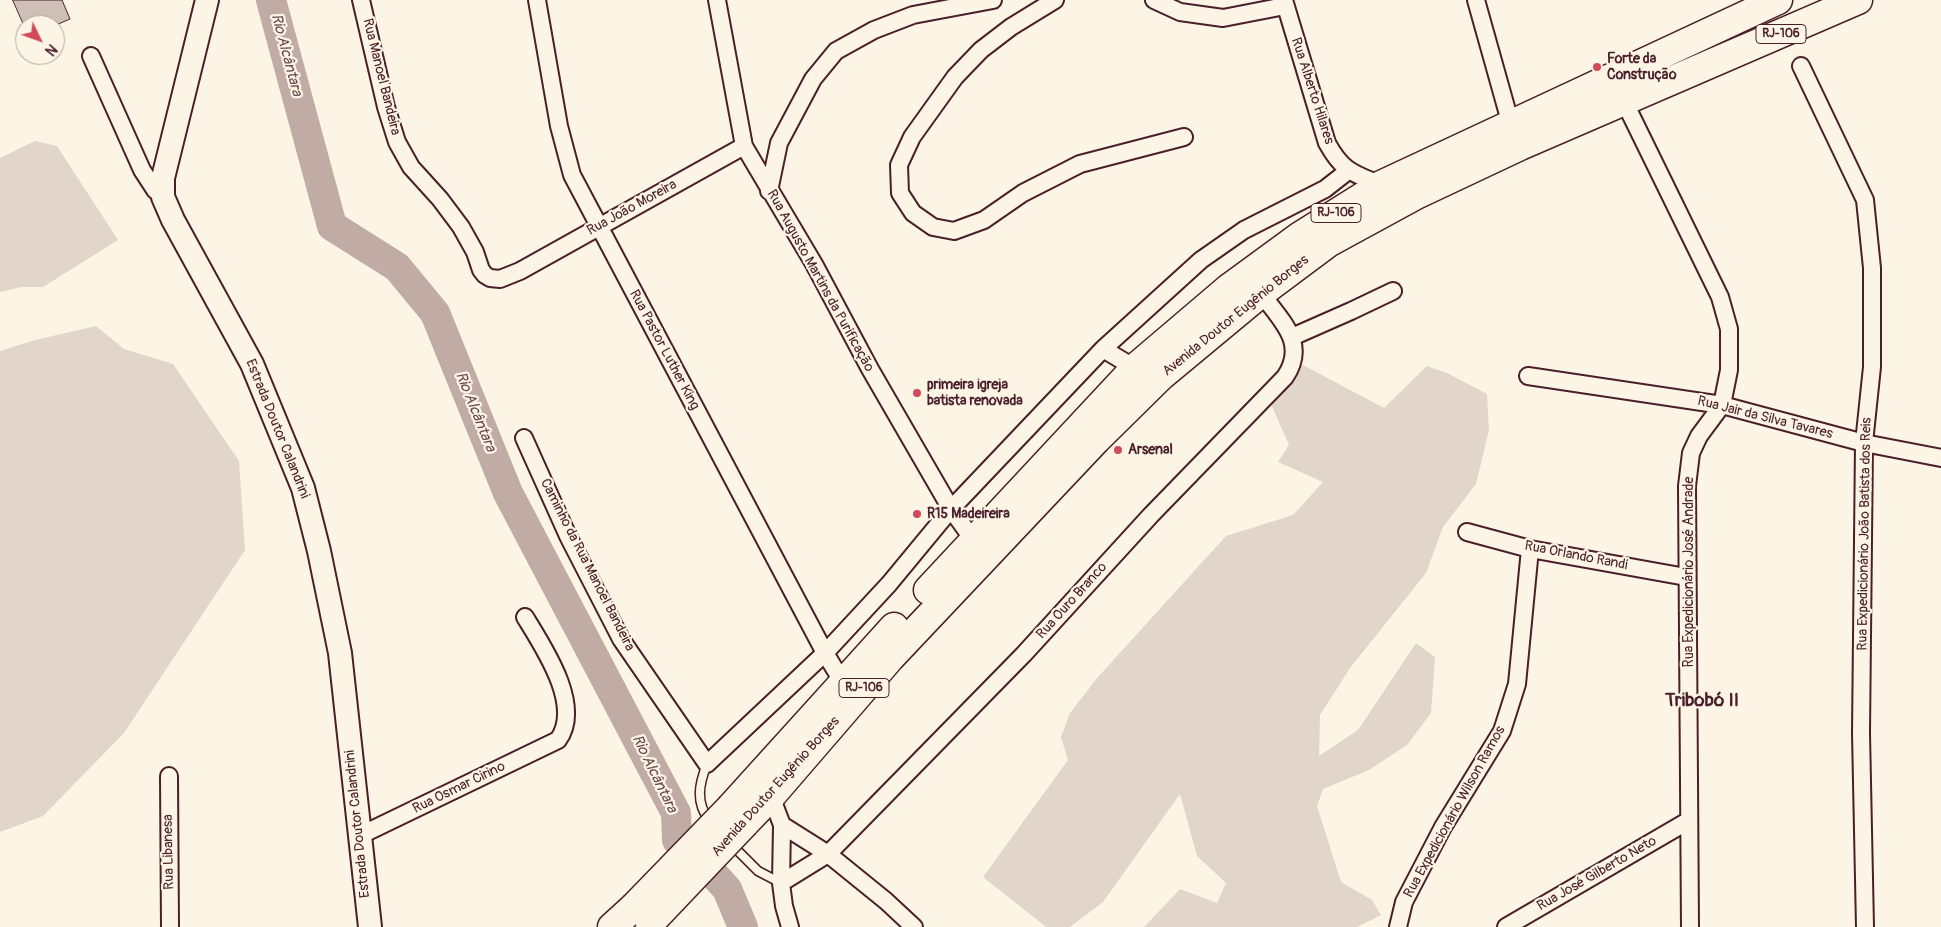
<!DOCTYPE html>
<meta charset="utf-8">
<style>
body{margin:0}
#map{position:relative;width:1941px;height:927px;overflow:hidden;background:#fcf5e5;font-family:Pangolin,sans-serif}
canvas{display:block}
.north{position:absolute;left:15px;top:15px;width:50px;height:50px;box-sizing:border-box;background:#fcf5e5;border:1px solid #b59f9b;border-radius:50%;rotate:132deg;font-size:14px;font-weight:700;line-height:20px;text-align:center;color:#4a1f2b}
.north::after{content:'';display:block;margin:auto;width:18px;height:22px;background:#d1495b;clip-path:polygon(50% 0,100% 100%,50% 72%,0 100%)}
</style>
<div id="map">
<canvas width="1941" height="927"></canvas>
<div class="north">N</div>
</div>
<script>
const ctx = document.querySelector('canvas').getContext('2d');
ctx.lineJoin = 'round';
function fill(path, color) {
  ctx.fillStyle = color;
  ctx.fill(path, 'evenodd');
}
function trace(path, color, width, dash) {
  ctx.strokeStyle = color;
  ctx.lineWidth = width;
  ctx.lineCap = dash ? 'butt' : 'round';
  ctx.setLineDash(dash || []);
  ctx.stroke(path);
}
function drawText(font, color, halo, rows, align = 'center') {
  ctx.font = font + ' Pangolin,sans-serif';
  ctx.lineWidth = 4.5;
  ctx.setLineDash([]);
  ctx.textBaseline = 'middle';
  ctx.strokeStyle = halo;
  ctx.fillStyle = color;
  for (const [text, x, y, turn = 0] of rows) {
    ctx.save();
    ctx.translate(x, y);
    ctx.rotate((+turn || 0) * Math.PI / 180);
    ctx.textAlign = isNaN(turn) ? turn : align;
    if (halo) ctx.strokeText(text, 0, 0);
    ctx.fillText(text, 0, 0);
    ctx.restore();
  }
}
fill(new Path2D(`
 M35,141l22,5 61,94 -75,47h-21l-22,5v-134z
 M96,326l28,23 49,15 66,97 6,89 -121,183 -81,83 -43,16v-481l35,-11z
 M1303,365l81,43 43,-42 20,7 40,21 2,36 -13,54 -33,43 -17,46 -76,95 -30,47 -1,41 39,-26 58,-87 19,14 -4,56 -24,32 -38,25 -46,19 -6,17 24,76 31,18 9,15 -24,12h-213l36,-38 37,14 9,-20 -29,-27 -17,-62 -77,108 -33,25h-24l-63,-50 85,-117 -7,-23 9,-24 28,-36 128,-141 67,-21 30,-33 -45,-20 11,-17 -19,-43z`), '#e2d5ca');
trace(new Path2D(`
 M271,0l61,226 65,41 38,46 73,180 168,320 1,27
 M717,878l10,11 16,38`), '#c0aca5', 30);
const building = new Path2D(`
 M13,0h49l8,19 -14,6h-32z`);
fill(building, '#cfc0b7');
trace(building, '#4a1f2b', 1);
const lane = new Path2D(`
 M707,764c-8,20 -12,39 3,57
 M731,844l27,27 23,12`);
const street = new Path2D(`
 M361,0l25,107 11,35 14,25 29,32 21,28 14,25 6,18 4,5 5,3 10,1 20,-8 224,-125
 M537,0l22,126 13,49 253,478 17,28
 M717,0l27,146 70,118 56,105 81,140 23,32
 M1055,0l-44,27 -30,23 -26,27 -43,60 -13,28 1,28 13,20 20,14 21,4 30,-11 39,-27 57,-29 104,-27
 M1154,0l26,12 43,6 62,-12
 M1284,0l43,143c16,29 26,30 54,42
 M1476,0l35,125
 M91,56l51,114 13,20 8,7
 M1801,66l64,134 7,68v99l-8,76 -3,290 4,194
 M1624,101l96,196 9,32v41l-7,35 -23,31 -8,17 -4,33 3,441
 M769,191l10,-48 34,-64 23,-28 38,-21 39,-15 80,-15
 M1292,337l59,-26 42,-20
 M1103,349l32,19
 M1528,376l194,29 142,38 77,15
 M524,438l44,98 53,103 86,125 118,-111 64,-69 62,-75 152,-160 98,-89 43,-30 81,-41 23,-18
 M1467,532l63,17 156,28
 M169,776l1,151
 M771,796l11,29 -1,58 3,23 6,21
 M782,825l46,29 58,47 28,26
 M359,836l199,-96c25,-34 -14,-92 -33,-123
 M781,883l47,-29 196,-200 127,-139 134,-138c23,-34 -4,-56 -24,-84
 M1398,927l6,-25 39,-75 59,-96 15,-47 13,-135
 M1506,927l182,-106`);
const secondary = new Path2D(`
 M207,0l-44,178v19l10,23 79,144 51,124 16,63 21,102 30,274`);
const highway = new Path2D(`
 M928,590l207,-222 94,-80 71,-52 81,-51 397,-185
 M731,807l163,-180
 M745,823l26,-27 119,-138 206,-218 65,-64 100,-83 67,-50 90,-49 102,-48 338,-146
 M612,927l22,-20`);
trace(lane, '#4a1f2b', 11);
trace(street, '#4a1f2b', 20);
trace(secondary, '#4a1f2b', 26);
trace(highway, '#4a1f2b', 31);
trace(lane, '#fcf5e5', 8);
trace(street, '#fcf5e5', 16);
trace(secondary, '#fcf5e5', 22);
trace(highway, '#fcf5e5', 28);
const highwayBridge = new Path2D(`
 M634,907l97,-100
 M650,923l95,-100`);
trace(highwayBridge, '#4a1f2b', 31, []);
trace(highwayBridge, '#fcf5e5', 28);
for (const [x, y, r, color] of [
 [1597,67,5,"#d1495b"],
 [917,393,5,"#d1495b"],
 [1118,450,5,"#d1495b"],
 [917,514,5,"#d1495b"]
]) {
  const dot = new Path2D();
  dot.arc(x, y, r, 0, 2 * Math.PI);
  ctx.fillStyle = color;
  ctx.fill(dot);
  trace(dot, '#fcf5e5', 2);
}
for (const [x, y, w] of [
 [1781,34,50],
 [1336,213,50],
 [864,688,50]
]) {
  const box = new Path2D();
  box.roundRect(x - w / 2, y - 9.5, w, 19, 4);
  ctx.fillStyle = '#fcf5e5';
  ctx.fill(box);
  trace(box, '#4a1f2b', 1);
}
drawText('bold 12px', '#4a1f2b', null, [
 ["RJ-106",1781,34],
 ["RJ-106",1336,213],
 ["RJ-106",864,688]
]);
drawText('bold 14px', '#4a1f2b', '#fcf5e5', [
 ["Forte da",1607,59],
 ["Construção",1607,75],
 ["primeira igreja",927,385],
 ["batista renovada",927,401],
 ["Arsenal",1128,450],
 ["R15 Madeireira",927,514]
], 'left');
drawText('14px', '#4a1f2b', '#fcf5e5', [
 ["Rua Manoel Bandeira",381,77,76],
 ["Rua Alberto Hilares",1312,91,72],
 ["Rua João Moreira",632,208,-29],
 ["Rua Augusto Martins da Purificação",820,281,61],
 ["Avenida Doutor Eugênio Borges",1236,316,-39],
 ["Rua Pastor Luther King",664,350,62],
 ["Rua Jair da Silva Tavares",1765,418,14],
 ["Estrada Doutor Calandrini",277,429,68],
 ["Rua Expedicionário João Batista dos Reis",1865,534,-89],
 ["Rua Orlando Randi",1576,556,11],
 ["Caminho da Rua Manoel Bandeira",587,565,63],
 ["Rua Expedicionário José Andrade",1689,572,-90],
 ["Rua Ouro Branco",1072,601,-48],
 ["Avenida Doutor Eugênio Borges",776,787,-48],
 ["Rua Osmar Cirino",459,788,-26],
 ["Rua Expedicionário Wilson Ramos",1455,812,-61],
 ["Estrada Doutor Calandrini",358,824,-96],
 ["Rua Libanesa",169,852,-91],
 ["Rua José Gilberto Neto",1597,874,-30]
]);
drawText('italic 15px', '#6d4950', '#fcf5e5', [
 ["Rio Alcântara",286,55,75],
 ["Rio Alcântara",475,412,68],
 ["Rio Alcântara",654,774,64]
]);
drawText('bold 19px', '#4a1f2b', '#fcf5e5', [
 ["Tribobó II",1702,701]
]);
</script>
